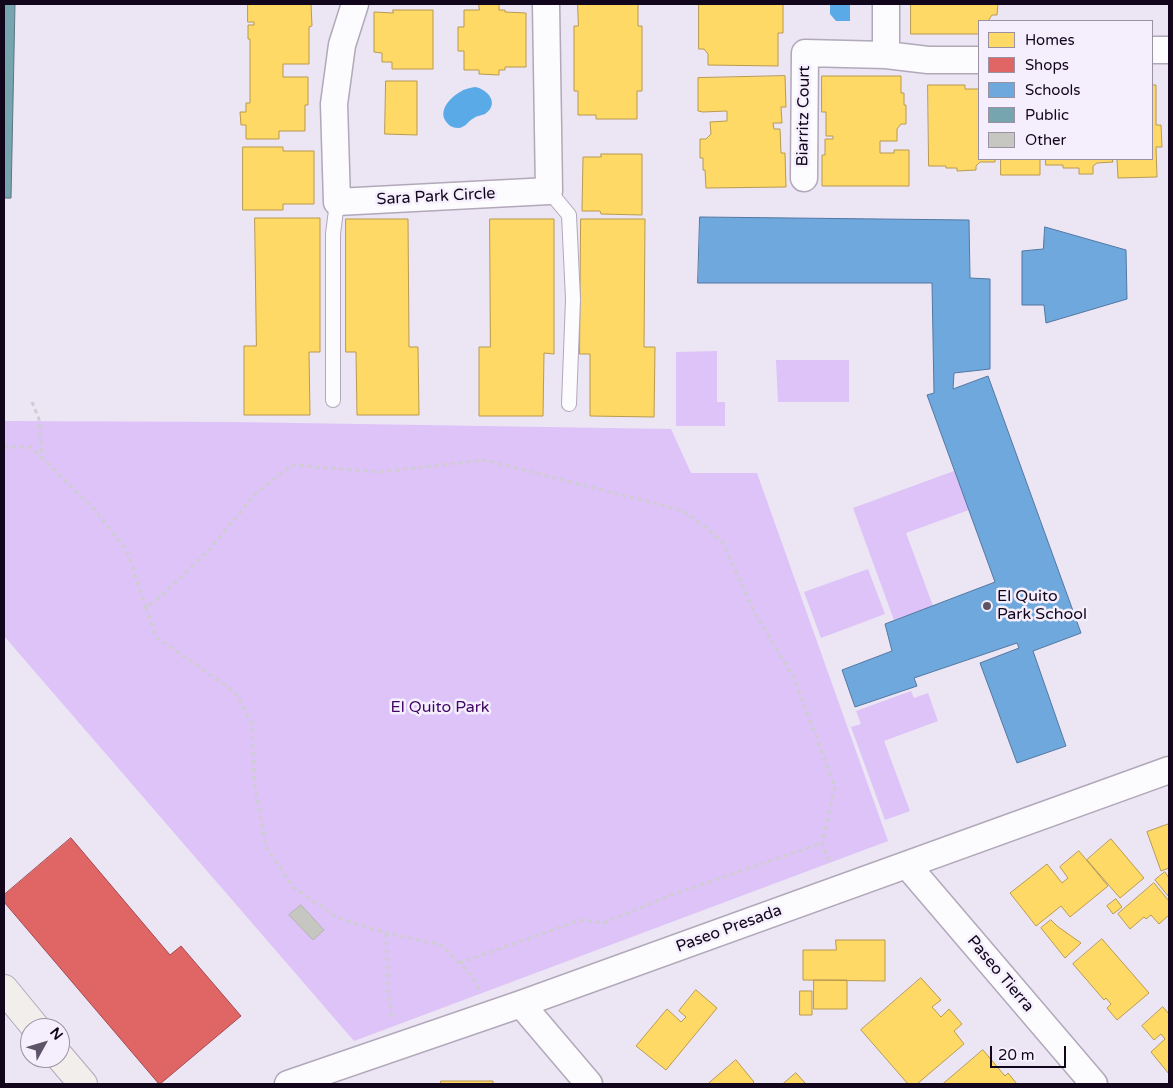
<!DOCTYPE html>
<style>
body{margin:0}
#map{position:relative;width:1173px;height:1088px;overflow:hidden;background:#ece5f4;font-family:"Varela Round",sans-serif}
canvas{display:block}
.frame{position:absolute;inset:0;border:5px solid #11061c;pointer-events:none}
.legend{position:absolute;left:978px;top:20px;width:175px;height:140px;box-sizing:border-box;background:#f5effd;border:1px solid #9a92a3;margin:0;padding:6px 9px;list-style:none;font-size:15px;color:#11061c}
.legend li{display:flex;align-items:center;gap:10px;height:25px}
.legend b{width:25px;border:1px solid #9a92a3}
.north{position:absolute;left:20px;top:1018px;width:50px;height:50px;box-sizing:border-box;background:#f5effd;border:1px solid #9a92a3;border-radius:50%;rotate:51deg;font-size:14px;font-weight:700;line-height:20px;text-align:center;color:#11061c}
.north::after{content:'';display:block;margin:auto;width:18px;height:22px;background:#5e5468;clip-path:polygon(50% 0,100% 100%,50% 72%,0 100%)}
.scale{position:absolute;left:990px;top:1046px;width:76px;height:22px;box-sizing:border-box;border:2px solid #11061c;border-top:0;padding-left:6px;font-size:15px;line-height:18px;white-space:nowrap;color:#11061c;-webkit-text-stroke:4px #f5effd;paint-order:stroke}
</style>
<div id="map">
<canvas width="1173" height="1088"></canvas>
<div class="frame"></div>
<ul class="legend">
<li><b style="height:14px;background:#ffd966"></b>Homes</li>
<li><b style="height:14px;background:#e06666"></b>Shops</li>
<li><b style="height:14px;background:#6fa8dc"></b>Schools</li>
<li><b style="height:14px;background:#76a5af"></b>Public</li>
<li><b style="height:14px;background:#c6c7c1"></b>Other</li>
</ul>
<div class="north">N</div>
<div class="scale">20 m</div>
</div>
<script>
const ctx = document.querySelector('canvas').getContext('2d');
ctx.lineJoin = 'round';
function fill(path, color) {
  ctx.fillStyle = color;
  ctx.fill(path, 'evenodd');
}
function trace(path, color, width, dash) {
  ctx.strokeStyle = color;
  ctx.lineWidth = width;
  ctx.lineCap = dash ? 'butt' : 'round';
  ctx.setLineDash(dash || []);
  ctx.stroke(path);
}
function drawText(font, color, halo, rows, align = 'center') {
  ctx.font = font + ' "Varela Round",sans-serif';
  ctx.lineWidth = 5;
  ctx.setLineDash([]);
  ctx.textBaseline = 'middle';
  ctx.strokeStyle = halo;
  ctx.fillStyle = color;
  for (const [text, x, y, turn = 0] of rows) {
    ctx.save();
    ctx.translate(x, y);
    ctx.rotate((+turn || 0) * Math.PI / 180);
    ctx.textAlign = isNaN(turn) ? turn : align;
    if (halo) ctx.strokeText(text, 0, 0);
    ctx.fillText(text, 0, 0);
    ctx.restore();
  }
}
fill(new Path2D(`
 M717,351v51h8v24h-49v-74z
 M776,360h73v42h-71z
 M4,421l229,1 438,7 20,44h66l131,368 -534,200 -350,-405z
 M954,471l15,39 -63,23 27,73 -39,14 -41,-112z
 M868,569l17,45 -64,24 -17,-46z
 M911,691l3,7 14,-5 10,28 -54,20 26,70 -25,9 -34,-93 10,-3 -5,-13z`), '#ddc3f8');
fill(new Path2D(`
 M830,4h20v17h-14l-6,-7z
 M475,87c13,2 25,17 10,27 -4,2 -7,1 -11,4 -6,3 -9,10 -16,10 -6,0 -10,-3 -13,-8 -6,-11 6,-23 15,-28 4,-3 10,-4 15,-5z`), '#59aae7');
const homes = new Path2D(`
 M248,4h63l1,22 -3,1v37h-26v13h25v28h-3v26h-26v8h-33v-14h-5l-1,-13h6v-9h4v-64h-2v-14h6v-3h-6z
 M479,4h20v6h6v2l21,1v54h-21v3h-6v5l-20,-1v-4h-15v-19h-6v-24h6v-17h15z
 M578,4h60v22h4v65h-5v28h-41v-4h-18v-24h-4v-65h4z
 M699,4h84v29h-5v33l-70,-1v-11l-4,-5h-5z
 M911,4h87l-1,11h-5l-4,6h-9v13h-68z
 M393,10h40v59h-41v-7h-10v-9l-8,-1v-40l19,1z
 M785,76l1,31h-5l1,16h-9l1,6h6l1,24h4l1,34 -80,1 -1,-18h-2v-12h-3v-19h6l5,-5 -1,-12 17,-1v-10l-24,1 -5,-1v-33z
 M822,76h79v17h3v12h2v19h-5l-4,5v12h-17v12h14v-3h15v36h-87v-31h3v-16h8v-3h-7v-24h-4z
 M386,81h31v54l-32,-1z
 M928,85h37v4h14v70h16v3h-15l-4,4v4l-19,1v-3h-11v-2h-17z
 M1152,85h4v40h5l1,22h-6l1,30 -39,1 -1,-19h35z
 M243,147h40v4h31v53h-31v6h-40z
 M601,154h41v61l-41,-1 -1,-3h-18l1,-54h18z
 M1001,159h39v16h-39z
 M1046,159h66l1,3 -16,1 -4,3v8h-14v-6h-16v-3h-17z
 M255,218h65v134h-11l1,63h-66v-69h12z
 M346,219h62l1,128h9l1,68h-62l-1,-63h-10z
 M490,219h64v135l-10,-1 -1,63h-64v-69h11z
 M581,219h64l-1,128h11l-1,70 -64,-1v-62h-10z
 M1169,824v44l-8,3 -14,-39z
 M1111,839l33,39 -24,20 -33,-38z
 M1079,851l29,35 -38,31 -9,-11 -25,20 -26,-33 37,-29 15,19 6,-5 -8,-11z
 M1165,872l4,6v19l-14,-17z
 M1154,883l15,18v14l-10,9 -8,-9 -5,4 -2,-2 -14,12 -12,-15z
 M1116,899l6,8 -9,7 -6,-8z
 M1051,920l6,6 24,17 -16,15 -24,-30z
 M1102,939l47,54 -32,27 -10,-12 4,-4 -5,-6 -2,2 -31,-36z
 M836,940h49v41l-82,-1v-30h33z
 M921,978l20,22 -9,7 9,10 8,-8 13,15 -8,7 10,13 -47,40h-9l-47,-54z
 M814,980h33v29h-33z
 M696,990l21,18 -51,62 -30,-24 31,-37 14,13 5,-5 -7,-6z
 M800,991h12v24h-12z
 M1163,1007l6,7v60l-18,-22 14,-13 -4,-5 -7,6 -12,-14z
 M983,1050l22,26 3,-3 9,11h-74z
 M736,1060l18,22 -2,2h-44z
 M796,1073l10,11h-23z
 M441,1081h52v3h-52z`);
fill(homes, '#ffd966');
trace(homes, '#b89a50', 1);
const shops = new Path2D(`
 M71,838l99,117 11,-9 60,70 -81,68h-1l-155,-182v-7z`);
fill(shops, '#e06666');
trace(shops, '#a24950', 1);
const schools = new Path2D(`
 M700,217l269,3 1,58 20,1v90l-36,4 -1,16 35,-13 93,257 -48,18 33,95 -49,17 -37,-100 39,-15 -2,-5 -103,35 3,8 -62,21 -13,-37 50,-19 -7,-27 110,-42 -68,-187 7,-2 -2,-110h-234z
 M1045,227l81,23 1,49 -81,24 -2,-18h-22v-54l21,-2z`);
fill(schools, '#6fa8dc');
trace(schools, '#5377a2', 1);
const public = new Path2D(`
 M4,4h11l-4,194h-7z`);
fill(public, '#76a5af');
trace(public, '#587583', 1);
const building = new Path2D(`
 M301,905l23,25 -11,10 -24,-25z`);
fill(building, '#c6c7c1');
trace(building, '#b2b4ae', 1);
const lane = new Path2D(`
 M549,191l20,24 4,84 -4,105
 M333,400v-166l4,-32`);
const street = new Path2D(`
 M355,4l-13,41 -8,59 3,98 212,-11 -3,-187
 M886,4v51
 M1152,50h17
 M804,178l1,-125 81,2 42,5h51
 M907,865l187,219
 M521,1004l68,80
 M288,1084l233,-80 648,-234`);
const secondary = new Path2D(`
 M4,989l32,39
 M60,1057l23,27`);
trace(lane, '#b1a8ba', 16);
trace(street, '#b1a8ba', 29);
trace(secondary, '#b1a8ba', 30);
trace(new Path2D(`
 M32,402l7,17 3,39 53,52 32,41 19,57
 M4,447h26l12,11
 M386,933l2,57 4,30
 M459,963l122,-43 23,3 65,-27 153,-53
 M479,989l-8,-14 -30,-30 -55,-12 -48,-15 -45,-31 -27,-40 -12,-66 -2,-57 -17,-32 -79,-55 -10,-29 17,-14 46,-44 47,-57 36,-28 87,7 106,-12 199,51 38,30 32,71 40,66 41,109 -13,56 8,21`), '#cfccd2', 3, [4, 4]);
trace(lane, '#fcfbfd', 14);
trace(street, '#fcfbfd', 26);
trace(secondary, '#f2eeec', 28);
for (const [x, y, r, color] of [
 [987,606,5,"#5e5468"]
]) {
  const dot = new Path2D();
  dot.arc(x, y, r, 0, 2 * Math.PI);
  ctx.fillStyle = color;
  ctx.fill(dot);
  trace(dot, '#f5effd', 2);
}
drawText('16px', '#11061c', '#f5effd', [
 ["Biarritz Court",804,116,-89],
 ["Sara Park Circle",436,197,-3],
 ["Paseo Presada",729,929,-20],
 ["Paseo Tierra",1000,974,50]
]);
drawText('16px', '#11061c', '#f5effd', [
 ["El Quito",997,597],
 ["Park School",997,615]
], 'left');
drawText('16px', '#410767', '#f5effd', [
 ["El Quito Park",440,708]
]);
</script>
